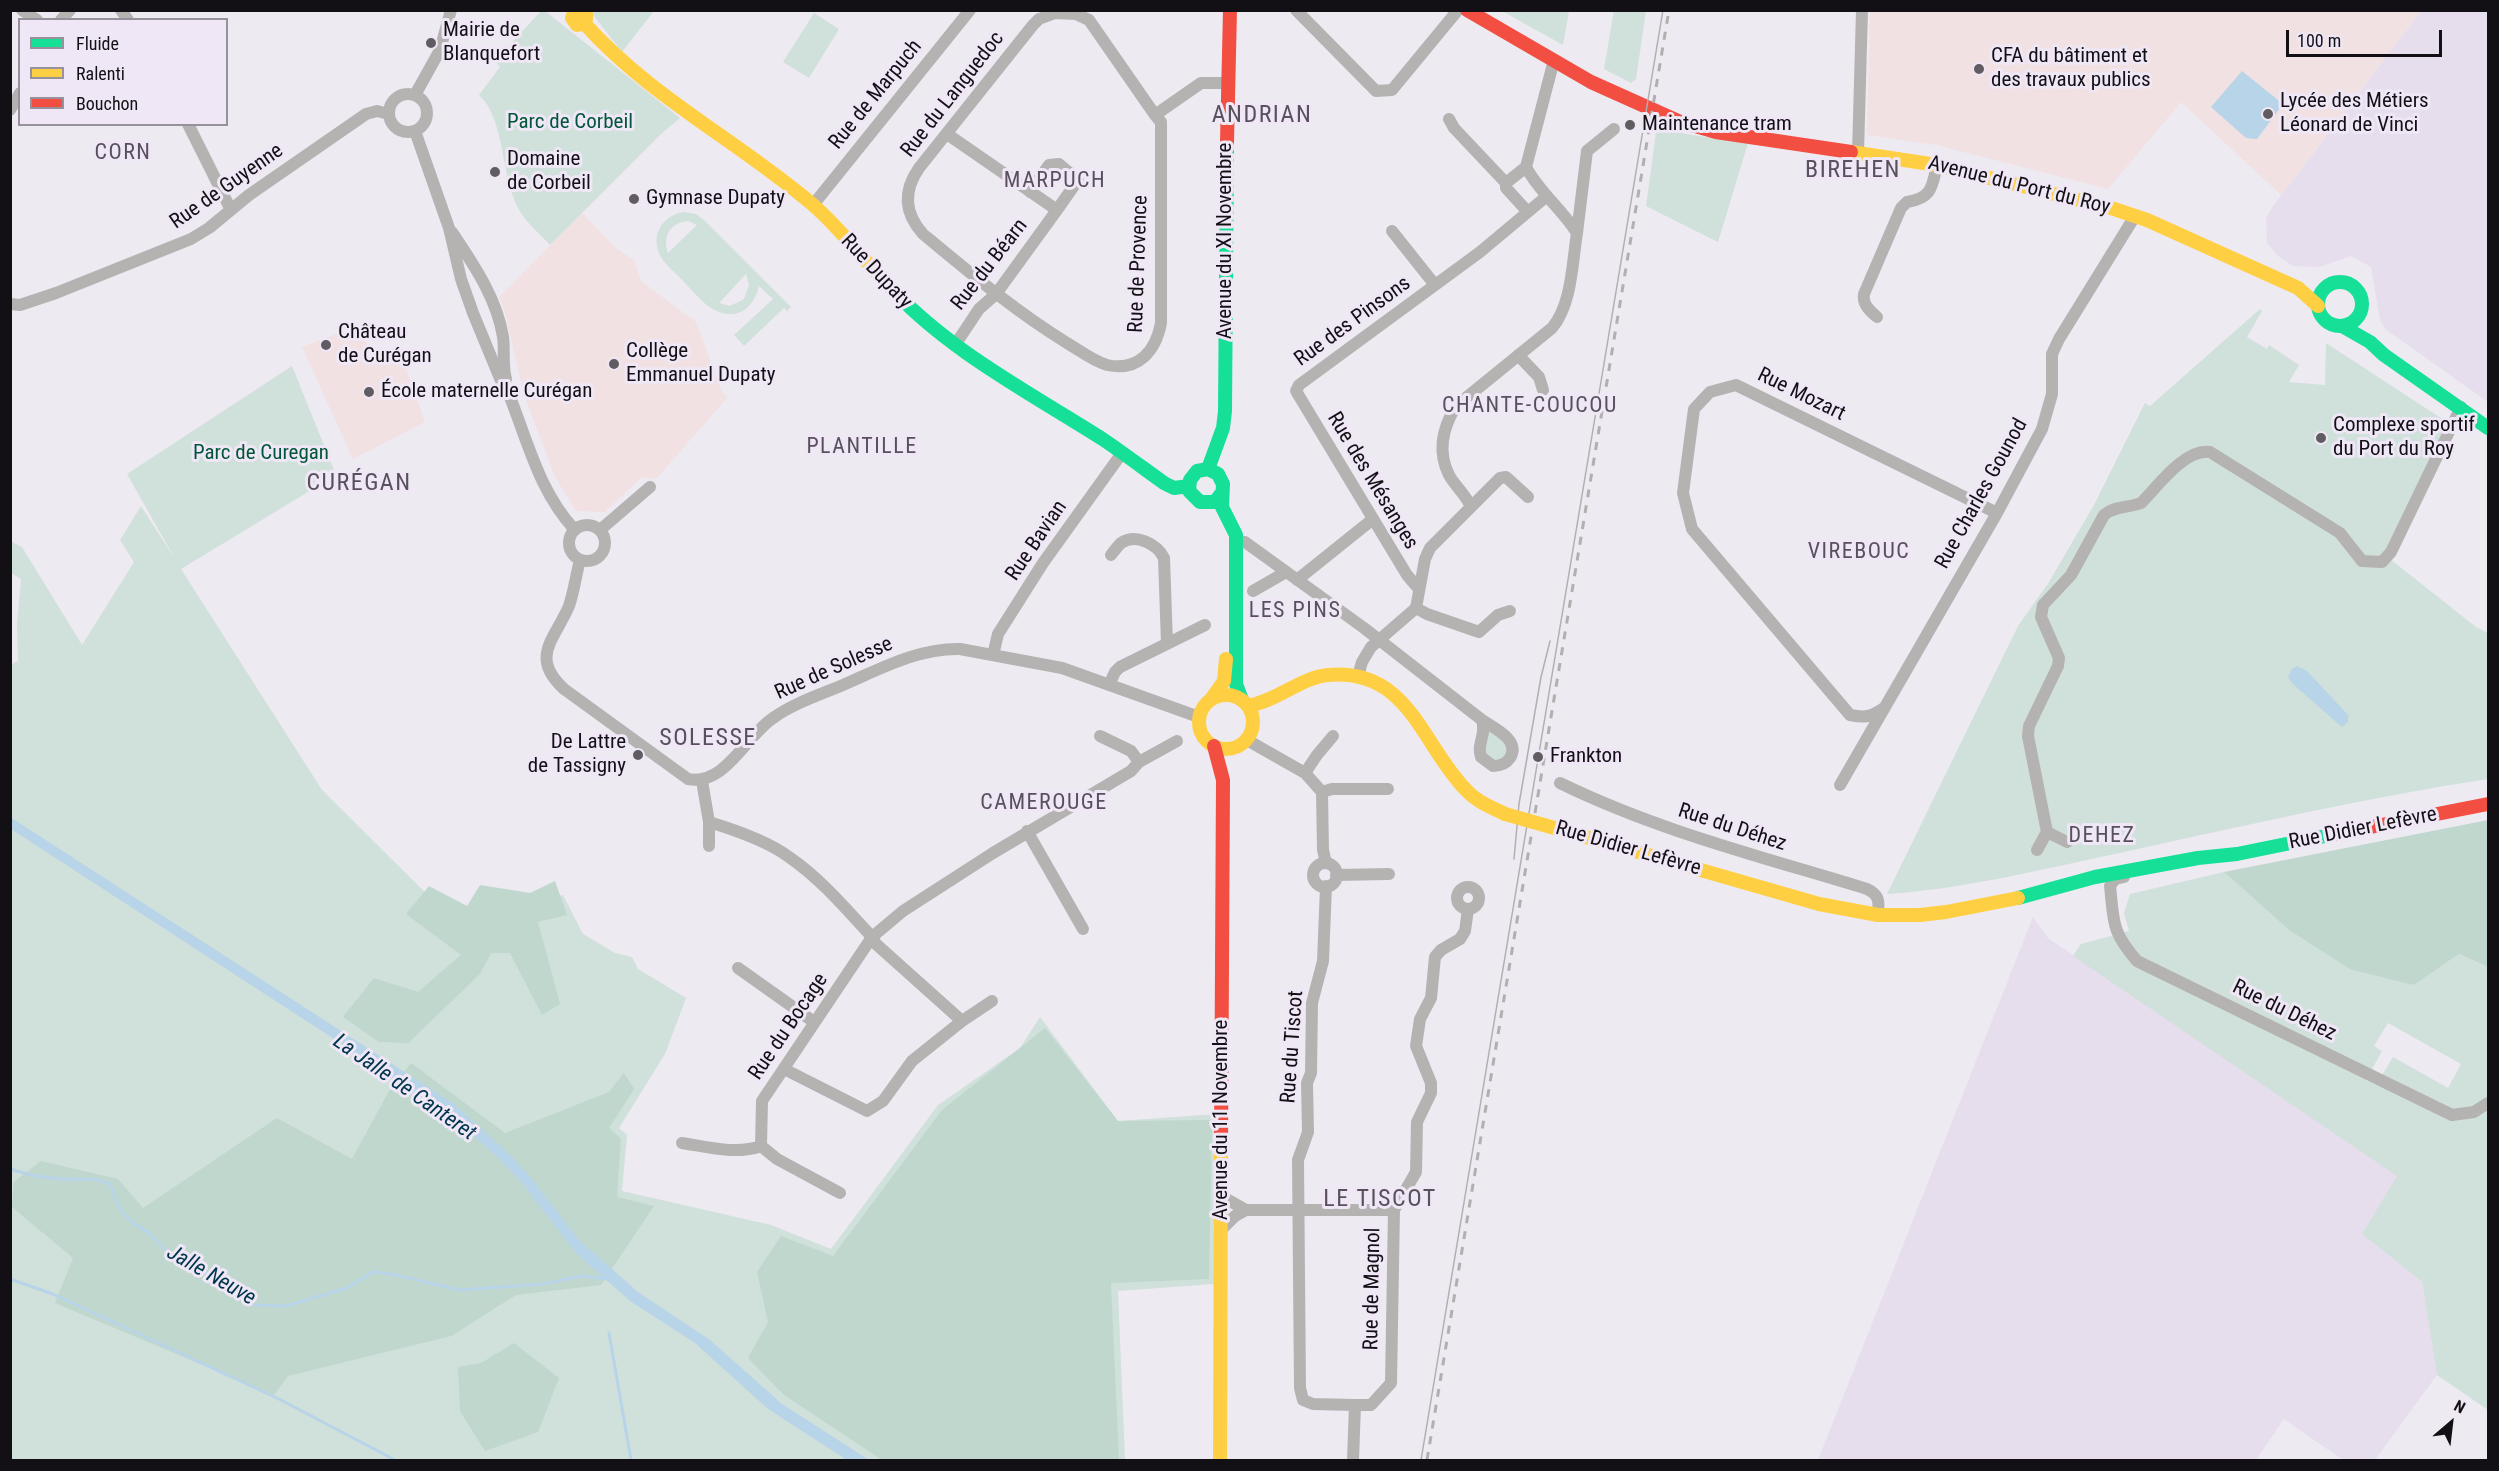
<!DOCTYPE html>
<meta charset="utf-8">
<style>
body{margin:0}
#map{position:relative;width:2499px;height:1471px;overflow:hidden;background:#eeeaf2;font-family:"Roboto Condensed",sans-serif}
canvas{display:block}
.frame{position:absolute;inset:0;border:12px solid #131015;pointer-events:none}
.legend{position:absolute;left:18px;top:18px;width:210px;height:108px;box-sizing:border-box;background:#efe7f5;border:2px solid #97919b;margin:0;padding:8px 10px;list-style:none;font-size:18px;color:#131015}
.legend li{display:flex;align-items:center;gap:12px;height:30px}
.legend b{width:30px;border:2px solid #97919b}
.north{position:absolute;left:2421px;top:1393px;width:60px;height:60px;-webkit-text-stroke:4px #efe7f5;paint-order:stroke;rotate:28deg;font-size:16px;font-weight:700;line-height:24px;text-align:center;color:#131015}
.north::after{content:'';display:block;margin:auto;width:21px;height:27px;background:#131015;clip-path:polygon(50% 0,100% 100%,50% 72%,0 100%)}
.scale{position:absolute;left:2286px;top:30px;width:156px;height:27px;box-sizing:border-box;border:3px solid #131015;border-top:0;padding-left:8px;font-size:18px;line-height:21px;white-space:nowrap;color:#131015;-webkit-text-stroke:4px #efe7f5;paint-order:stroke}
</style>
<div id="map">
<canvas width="2499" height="1471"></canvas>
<div class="frame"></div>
<ul class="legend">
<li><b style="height:8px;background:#16e098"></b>Fluide</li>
<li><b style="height:8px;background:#ffcf43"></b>Ralenti</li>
<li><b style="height:8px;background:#f24e42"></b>Bouchon</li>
</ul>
<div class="north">N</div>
<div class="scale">100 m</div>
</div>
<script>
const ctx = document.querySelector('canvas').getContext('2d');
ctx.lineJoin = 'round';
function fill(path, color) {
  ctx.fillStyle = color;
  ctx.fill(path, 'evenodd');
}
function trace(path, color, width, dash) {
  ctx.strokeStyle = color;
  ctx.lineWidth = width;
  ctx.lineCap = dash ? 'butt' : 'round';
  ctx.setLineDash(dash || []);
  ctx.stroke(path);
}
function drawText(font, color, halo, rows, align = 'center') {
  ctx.font = font + ' "Roboto Condensed",sans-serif';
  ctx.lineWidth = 6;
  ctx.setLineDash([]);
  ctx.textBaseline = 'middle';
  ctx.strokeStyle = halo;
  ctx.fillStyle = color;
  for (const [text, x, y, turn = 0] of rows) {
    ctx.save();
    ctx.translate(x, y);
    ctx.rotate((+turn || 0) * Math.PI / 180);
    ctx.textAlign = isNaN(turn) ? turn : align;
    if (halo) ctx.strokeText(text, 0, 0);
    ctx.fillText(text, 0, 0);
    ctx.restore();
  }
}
fill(new Path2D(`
 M2421,11h67v391l-103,-73 -5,-9 -9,-53 -20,-11 -32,11 -26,-1 -14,-9 -12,-14 -1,-25 7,-12z
 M2033,917l15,21 350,238 -36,58 60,48 15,93 -62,85h-32l-59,-41 -28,41h-438z`), '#e6deec');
fill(new Path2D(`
 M1870,11h551l-140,184 -100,-93 -73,87 -172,-44 -69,-10z
 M582,213l34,35 18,12 7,21 55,41 26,70 6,5 -72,82 -14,-2 -37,35 -29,-1 -21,-34 -31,-82 -19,-82 -6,-16z
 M358,326l17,35 29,2 21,59 -72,37 -51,-112z`), '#f1e1e2');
fill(new Path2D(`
 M1614,10l32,1 -10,68 -5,4 -27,-14z
 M541,11h4l135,107 -19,16 -111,111c-9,-10 -21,-20 -29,-32 -21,-33 -15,-94 -42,-118l21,-28 -5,-6z
 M590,11h64l-32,41z
 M1502,11h67l-6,34z
 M814,13l25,16 -30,49 -26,-16z
 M1657,125l28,9 63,9 -30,99 -72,-36z
 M684,212l12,2 8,6 87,87 -4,4 -3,-3 -40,38 -10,-11 39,-36 -14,-13c-6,26 -27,37 -51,20 -8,-6 -16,-16 -23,-23 -7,-8 -16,-15 -22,-23 -15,-21 -2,-45 21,-48zM688,221l9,4 -29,28c-6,-17 2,-30 20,-32zM746,274l3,11 -5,14 -14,7 -11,-3z
 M2260,309l2,2 -15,26 20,12 2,-4 30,20 -10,17 36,3 1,-42 121,79 -62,133 91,72 12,6v146c-125,19 -249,48 -373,75 -76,16 -151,35 -228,40l131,-268 31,-44 45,-77 51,-102 5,3z
 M292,366l44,109 -155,94 141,221 129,128 112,-23 20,39 32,19 17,4 6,12 48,29 -21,56 -46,74 8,7 -5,56 149,34 60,24 107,-144 82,-57 20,-31 78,104 99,-7 -3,170 -96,7 7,169h-1114l-1,-795 8,-4 -1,-36 4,-46 -10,-6 -1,-32 12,6 60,98 52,-83 -14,-22 21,-34 34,53 -48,-85z
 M1489,729l7,4 13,16 -6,11 -13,1 -8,-15z
 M2224,872l65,58 125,55 45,-31 29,13v443l-51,-35 -15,-93 -60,-48 35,-58 -324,-220 8,-12 48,-13 -5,-18 6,-19zM2388,1023l73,41 -13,24 -55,-31 -17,28 -10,-5 16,-29 -8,-5z`), '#d0e0da');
fill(new Path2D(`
 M2488,820v147l-29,-13 -45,31 -64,-16 -61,-39 -65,-58z
 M555,881l12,34 -29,7 22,82 -18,11 -32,-62h-19l-11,21 -72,69 -29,-1 -36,-25 31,-39 44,14 43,-37 -55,-41 23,-28 38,20 13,-21 50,8z
 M1045,1028l73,93 94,-1 -3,159 -98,4 8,177h-237l-98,-65 -36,-37 20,-36 -11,-50 24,-36 52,20 109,-146z
 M411,1063l94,70 104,-41 15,-19 10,16 -25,39 12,11 -4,58 37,9 -53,79 -85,10 -65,41 -163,40 -14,19 -219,-92 18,-45 -61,-51 2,-25 27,-21 77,18 25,29 134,-90 75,41 37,-68z
 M514,1343l45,35 -21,54 -53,19 -25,-40 -2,-44 23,-4z`), '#c0d7ce');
fill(new Path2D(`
 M2242,71l41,33 -26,35 -11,-1 -35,-31z
 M2297,666l10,5 41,44v7l-6,5 -50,-44 -4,-6 4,-8z
 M10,817l444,287 53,48 21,22 52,67 58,51 72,48 72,64 87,56h-22l-65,-42 -15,-10 -72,-65 -65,-42 -54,-48 -56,-72 -20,-21 -52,-47 -437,-284z`), '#b8d4e8');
trace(new Path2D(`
 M345,1047l110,72
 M10,1169c21,7 46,11 67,10 14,0 20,0 33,5l11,27 12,12 16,10 24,24 38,18 26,21 17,9 32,1 61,-18 26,-16 19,2 67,16 84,-6 38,-8 27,3
 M10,1279l43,15 228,106 114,60
 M609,1333l22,127`), '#b8d4e8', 3);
trace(new Path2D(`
 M22,10l15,10
 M121,10l7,10
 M1296,10l80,81 16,-1 66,-80
 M61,20l9,-10
 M389 113a19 19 0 1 1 38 0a19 19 0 1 1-38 0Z
 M415,95l25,-45 11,-40
 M10,110l10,-17
 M1155,115l-66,-95 -13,-6 -21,-1 -16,6 -6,6 -114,143c-16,23 -15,45 4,66 47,39 92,77 144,109 12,7 26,18 40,22 32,7 49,-15 54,-42v-201l-6,-7 46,-32h26
 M1449,119l5,9 52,55v5l21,23
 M188,124l43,86
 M415,131l34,97 12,51 12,34 33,80 4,4c18,46 30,96 65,133
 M947,134l110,76 -61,84 -17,15 -24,36
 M1858,153l4,-143
 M1506,183l20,-16
 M1030,192l19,-27 10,-1 19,16 -21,30
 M813,205l157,-195
 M1392,231l43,54
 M452,232c21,32 45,66 51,105 2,14 -1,28 3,42
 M1577,233l10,-82 27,-22
 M10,304l10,1 36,-12 135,-54 18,-11 40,-33 117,-81 11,-3 12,3
 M1877,317c-7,-6 -15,-13 -13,-23l37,-86 6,-6c25,-4 25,-15 30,-37
 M1518,355l21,22 4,13
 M1471,507l29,-29 6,-1 22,20
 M569 543a18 18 0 1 1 36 0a18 18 0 1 1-36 0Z
 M600,530l50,-43
 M1245,542l119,86 118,92
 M1111,555c3,-4 7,-9 10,-12 15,-10 36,1 43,15l3,86
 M580,560c-4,15 -6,31 -11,46 -14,33 -40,51 -5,83l124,90c37,7 57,-42 85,-61 21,-15 46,-23 70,-33 37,-16 75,-37 117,-36l102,19 137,49
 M1297,580l76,-61
 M1419,589l-12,-14 -111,-184 3,-6 181,-133 67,-56
 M1253,591l33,-19
 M1416,608l11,6 52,18 19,-17 12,-4
 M993,655l5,-21 45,-71 79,-110
 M1358,676l4,-14 9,-15 45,-39 9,-49 5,-11 41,-41c-5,-12 -16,-21 -22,-32 -12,-24 -6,-48 7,-69l96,-78c20,-24 20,-64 25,-95 -15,-24 -38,-41 -51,-66l28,-107
 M1109,685l6,-13 5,-5 85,-42
 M1884,708c-13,9 -19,10 -34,7l-158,-186 -9,-36 11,-84 16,-17 26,-7 261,128
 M1482,720c12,8 39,20 28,38 -4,6 -10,8 -17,8l-12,-9c-5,-13 6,-22 1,-37z
 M1100,736l31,15 8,11
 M1247,740l58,33 17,19 1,58 3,13
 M1305,773l12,-18 16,-19
 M702,781l7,41v24
 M1560,783c98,48 203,74 307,106 13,6 12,13 11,26
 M1840,785l157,-272 45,-84 10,-35v-40l7,-15 76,-123
 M1322,792l10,-3h56
 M709,822c23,7 60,20 80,35 32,22 57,52 83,80l31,-26 90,-58 138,-82 8,-9 38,-21
 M1027,831l56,98
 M2047,832l20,10
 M2037,850l10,-18 -19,-96 1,-10 29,-60 1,-8 -18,-41 2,-12 28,-30 33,-60c10,-9 25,-7 37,-12 17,-17 44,-55 69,-51l130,81 22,28 20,1 9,-10 70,-145
 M1313 875a12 12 0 1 1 24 0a12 12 0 1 1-24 0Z
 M1336,875l53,-1
 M2124,877l-9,2 -5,7c4,36 1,45 27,75l315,154 22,-3 14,-9
 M1326,886l-3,75 -11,42 -1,70 -4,10 1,49 -10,28 2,228 3,12 10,4 42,1 -2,55
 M1457 898a11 11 0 1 1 22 0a11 11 0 1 1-22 0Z
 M738,968l76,54
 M784,1069l83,42 16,-10 29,-40 50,-40 30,-20
 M682,1143c26,4 54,12 79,3l1,-45 110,-164 4,7 86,77
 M761,1146l16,13 63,34
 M1221,1196l25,14
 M1394,1210l22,-38 1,-50 14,-29v-10l-15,-37 4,-27 11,-21 4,-41 6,-7 19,-11 5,-8 3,-22
 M1221,1230l14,-14 11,-6h148l-3,173 -20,22h-16`), '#b5b3b2', 12);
trace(new Path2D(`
 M2318 304a22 22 0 1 1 44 0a22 22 0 1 1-44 0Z
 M887,284c60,66 140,107 214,154 21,14 42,30 63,45l10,5 15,-2
 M2342,326l28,16 14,13 104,73
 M1208,469l15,-41 2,-17 2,-269
 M1221,494l-6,8h-15l-11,-11 1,-11 7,-9 11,-2 10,5 5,10 -1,23 14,28v149l6,16
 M2018,898l77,-21 103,-19 39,-4 98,-20`), '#16e098', 14);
trace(new Path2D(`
 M580,10l6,4v5l-4,5 -5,1 -5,-7 2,-5z
 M584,23c65,73 154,118 228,181 27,23 50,54 75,80
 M1851,152l86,13 174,43 36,12 151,68 20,18
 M1199 722a27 27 0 1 1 54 0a27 27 0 1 1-54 0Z
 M1212,698l12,-17 2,-22
 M1248,706c29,-5 54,-29 80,-31 81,-7 93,69 138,115 11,12 25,17 39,24
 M1544,825l275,79 59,11h42l26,-3 72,-14
 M1220,1460l1,-311`), '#ffcf43', 14);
trace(new Path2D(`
 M1467,10l124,72 87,39 38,11 135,20
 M1227,142l3,-132
 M1214,746l9,34 -2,369
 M2335,834l153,-30`), '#f24e42', 14);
trace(new Path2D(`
 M1514,859l5,-55 22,-127 9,-36
 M1421,1460l242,-1450`), '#b2afb1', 1.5);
trace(new Path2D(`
 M1427,1460l242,-1450`), '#b2afb1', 3, [8, 8]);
trace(new Path2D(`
 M1505,814l39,11`), '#ffcf43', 14);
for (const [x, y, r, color] of [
 [431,43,6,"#605c62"],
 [1979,69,6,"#605c62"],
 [2268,114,6,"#605c62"],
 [1630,125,6,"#605c62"],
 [495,172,6,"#605c62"],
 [634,199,6,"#605c62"],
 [326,345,6,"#605c62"],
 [614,364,6,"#605c62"],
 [369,392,6,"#605c62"],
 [2321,438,6,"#605c62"],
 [638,755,6,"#605c62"],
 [1538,757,6,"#605c62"]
]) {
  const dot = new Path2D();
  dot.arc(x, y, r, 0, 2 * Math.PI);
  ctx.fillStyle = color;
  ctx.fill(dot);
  trace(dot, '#efe7f5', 2);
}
drawText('21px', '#131015', '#efe7f5', [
 ["Mairie de",443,31],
 ["Blanquefort",443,55],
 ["CFA du bâtiment et",1991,57],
 ["des travaux publics",1991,81],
 ["Lycée des Métiers",2280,102],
 ["Léonard de Vinci",2280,126],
 ["Maintenance tram",1642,125],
 ["Domaine",507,160],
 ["de Corbeil",507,184],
 ["Gymnase Dupaty",646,199],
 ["Château",338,333],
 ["de Curégan",338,357],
 ["Collège",626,352],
 ["Emmanuel Dupaty",626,376],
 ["École maternelle Curégan",381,392],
 ["Complexe sportif",2333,426],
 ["du Port du Roy",2333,450],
 ["De Lattre",626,743,"right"],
 ["de Tassigny",626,767,"right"],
 ["Frankton",1550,757]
], 'left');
drawText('21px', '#131015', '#efe7f5', [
 ["Rue de Marpuch",876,95,-51],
 ["Rue du Languedoc",953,95,-52],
 ["Avenue du Port du Roy",2019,186,14],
 ["Rue de Guyenne",227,187,-35],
 ["Avenue du XI Novembre",1226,241,-90],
 ["Rue de Provence",1139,264,-88],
 ["Rue du Béarn",990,265,-52],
 ["Rue Dupaty",876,272,47],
 ["Rue des Pinsons",1353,322,-36],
 ["Rue Mozart",1801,395,26],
 ["Rue des Mésanges",1372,481,59],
 ["Rue Charles Gounod",1982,494,-61],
 ["Rue Bavian",1037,541,-56],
 ["Rue de Solesse",834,669,-24],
 ["Rue du Déhez",1732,828,18],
 ["Rue Didier Lefèvre",2363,829,-11],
 ["Rue Didier Lefèvre",1628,849,16],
 ["Rue du Déhez",2284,1011,26],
 ["Rue du Bocage",789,1027,-56],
 ["Rue du Tiscot",1293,1047,-86],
 ["Avenue du 11 Novembre",1222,1120,-90],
 ["Rue de Magnol",1373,1289,-89]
]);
drawText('21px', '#00553a', '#efe7f5', [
 ["Parc de Corbeil",570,123],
 ["Parc de Curegan",261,454]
]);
ctx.letterSpacing = '1.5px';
drawText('22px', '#58515c', '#efe7f5', [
 ["CORN",123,153],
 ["MARPUCH",1055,181],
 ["CHANTE-COUCOU",1530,406],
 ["PLANTILLE",862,447],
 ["VIREBOUC",1859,552],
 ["LES PINS",1295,611],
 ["CAMEROUGE",1044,803],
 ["DEHEZ",2102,836]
]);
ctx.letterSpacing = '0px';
drawText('italic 22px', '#00354e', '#efe7f5', [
 ["La Jalle de Canteret",404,1088,35],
 ["Jalle Neuve",211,1276,30]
]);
ctx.letterSpacing = '1.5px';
drawText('24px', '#58515c', '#efe7f5', [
 ["ANDRIAN",1262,116],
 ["BIREHEN",1853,171],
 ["CURÉGAN",359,484],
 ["SOLESSE",708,739],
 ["LE TISCOT",1380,1200]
]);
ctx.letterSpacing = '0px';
</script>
